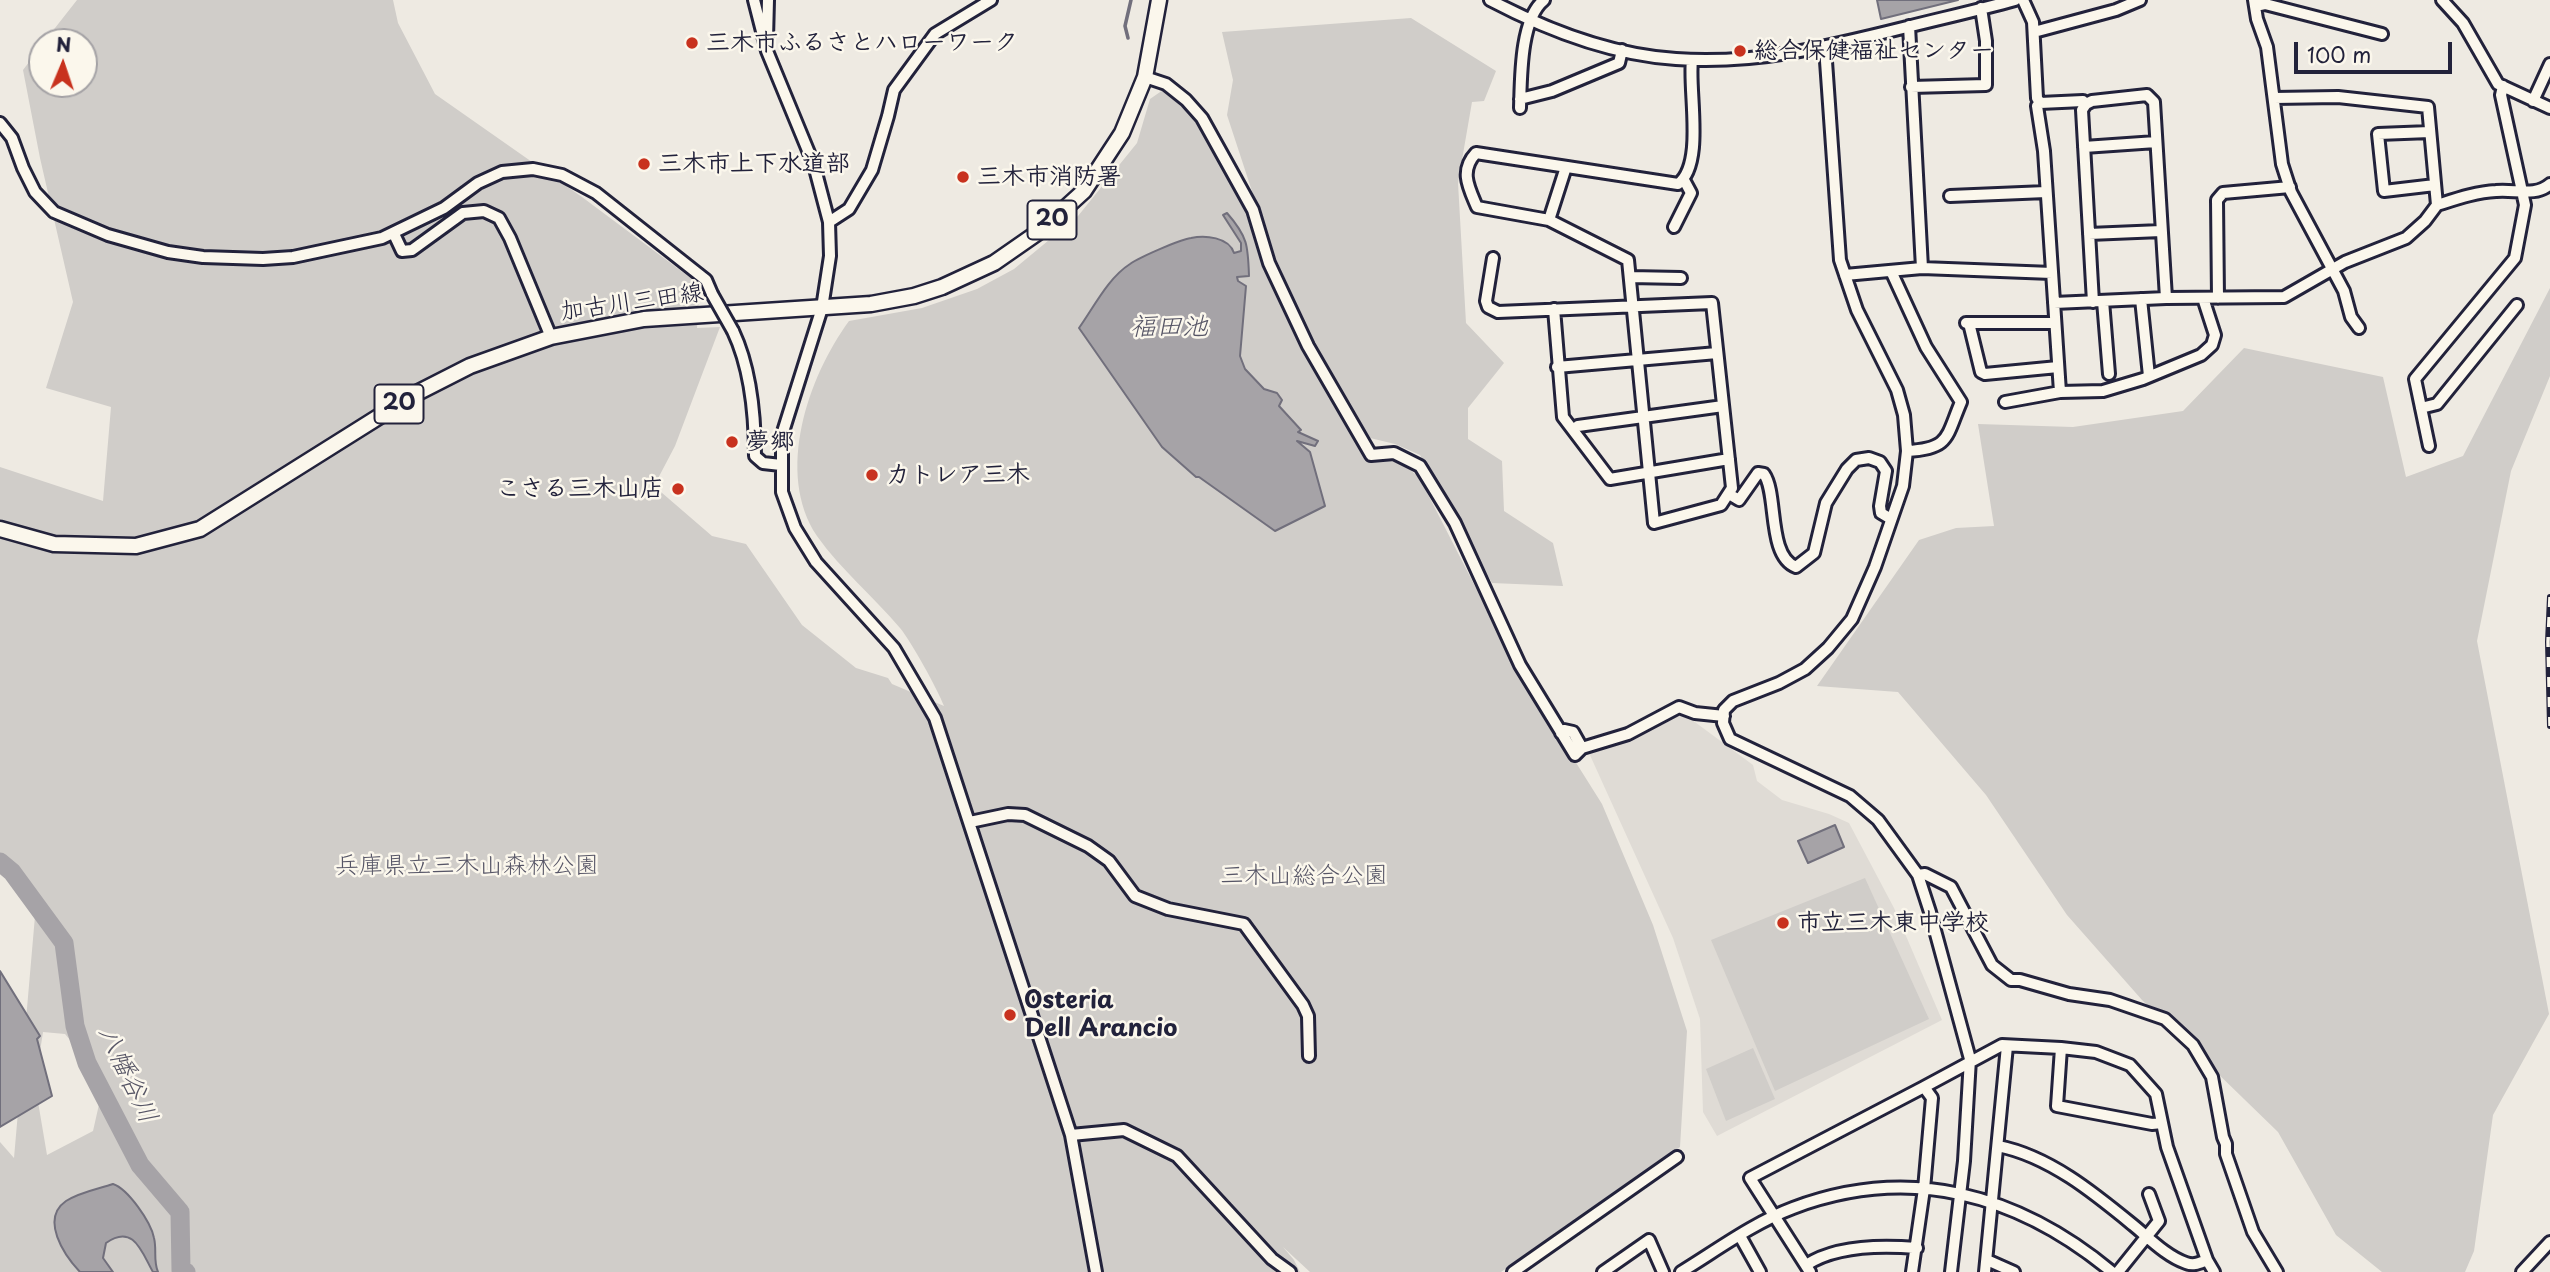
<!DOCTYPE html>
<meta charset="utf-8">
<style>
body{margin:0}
#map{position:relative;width:2550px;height:1272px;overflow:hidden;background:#eeeae2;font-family:"Playpen Sans",sans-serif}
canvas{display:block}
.north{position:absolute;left:28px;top:28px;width:70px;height:70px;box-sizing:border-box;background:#fbf7ec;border:2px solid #a4a2a5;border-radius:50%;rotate:2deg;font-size:19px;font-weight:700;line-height:28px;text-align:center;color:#22223b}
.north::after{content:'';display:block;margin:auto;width:24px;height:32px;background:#c8321e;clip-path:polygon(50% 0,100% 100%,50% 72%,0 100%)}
.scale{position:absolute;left:2294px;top:42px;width:158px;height:32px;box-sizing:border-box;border:4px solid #22223b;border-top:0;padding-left:9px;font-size:21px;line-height:24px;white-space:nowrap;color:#22223b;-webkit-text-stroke:5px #fbf7ec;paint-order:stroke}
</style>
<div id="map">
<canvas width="2550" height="1272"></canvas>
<div class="north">N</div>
<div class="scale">100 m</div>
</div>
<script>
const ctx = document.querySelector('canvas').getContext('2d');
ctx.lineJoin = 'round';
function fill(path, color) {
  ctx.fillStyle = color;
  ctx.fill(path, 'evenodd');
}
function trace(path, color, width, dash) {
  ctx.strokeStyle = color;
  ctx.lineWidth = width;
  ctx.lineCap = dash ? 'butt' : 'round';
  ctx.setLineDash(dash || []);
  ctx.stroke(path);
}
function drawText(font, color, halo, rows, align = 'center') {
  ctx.font = font + ' "Playpen Sans","Klee One",sans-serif';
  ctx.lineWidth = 5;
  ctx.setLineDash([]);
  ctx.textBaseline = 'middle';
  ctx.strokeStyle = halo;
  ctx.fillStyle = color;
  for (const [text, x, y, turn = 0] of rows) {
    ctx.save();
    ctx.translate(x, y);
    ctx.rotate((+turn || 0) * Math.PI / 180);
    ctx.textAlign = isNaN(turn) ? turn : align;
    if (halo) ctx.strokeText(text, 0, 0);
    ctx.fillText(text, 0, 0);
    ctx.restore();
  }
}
fill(new Path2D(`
 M1684,714l69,51 4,16 25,19 47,14 20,9 45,85 48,112 -225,116 -14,-24 -3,-93 -27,-81 -84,-185z`), '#dfdbd5');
fill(new Path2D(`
 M77,0h316l5,23 37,71 147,103 118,88 -3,43 23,-1 -45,119 -21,40 58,50 34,8 56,81 54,43 32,10 4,6 52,22c-6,-16 -33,-65 -44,-78 -27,-32 -59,-58 -83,-92 -42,-63 -9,-159 32,-215l73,-13 55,-19 37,-20 64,-53 59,-73 13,-44 13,-9 37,34 54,102 14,48 37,78 63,106h27l24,19 100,195 83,132 51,121 34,106 -7,116 -179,125h-191l-27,-25 11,13 6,12h-1300v-130l14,16 23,-265 -37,-39v-387l103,34 8,-94 -65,-19 27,-86 -33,-144 -17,-88 19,-25v39h42v-42h-40zM43,1032l22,2 17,20 18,46 -7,31 -46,24 -12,-71z
 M1411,18l85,53 -12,30 -12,1 -14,81 8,140 38,40 -36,45v31l34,22 2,50 49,32 10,43 -71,-3 -72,-128 -25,-11 -25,-6 -56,-94 -45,-101 -42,-128 6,-35 -11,-48z
 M2550,288v88l-39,95 -34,170 72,373 -56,101 -19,136 -9,21h-83l-46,-37 -58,-103 -136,-132 -75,-85 -81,-120 -88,-103 -81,-6 102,-146 37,-12 38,-2 -16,-102 95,3 110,-16 61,-63 139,29 23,100 57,-21z
 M1865,878l64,141 -154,72 -64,-151z
 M1753,1048l22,51 -49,22 -20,-52z`), '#d0cdc9');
const water = new Path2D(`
 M1877,0h81l-77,19z
 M1227,213c21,24 21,33 22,63l-12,1 1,4 8,5 -6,70 5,13 19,20 13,4 5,7 -3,6 22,24 -3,2 20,9 -3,5 -18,-5 13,11 15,54 -50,25 -76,-54h-3l-34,-30 -83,-119c15,-21 29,-50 51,-64 10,-7 49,-24 61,-26 14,-3 38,-1 43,15l7,-2v-8l-18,-28z
 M1835,825l9,22 -36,16 -10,-22z
 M0,971l40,65 -3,3 15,57 -52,31z
 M113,1184c15,5 38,38 41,54 3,12 -1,23 4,34h-5c-11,-19 -19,-49 -47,-29l-3,15 10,14h-33c-16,-17 -40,-53 -14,-71 14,-9 32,-12 47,-17z`);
fill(water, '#a6a3a7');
trace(water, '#716f7c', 2);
trace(new Path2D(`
 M1128,38l-3,-12 6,-26`), '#716f7c', 3.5);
trace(new Path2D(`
 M0,862l12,10 52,71 11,83 12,37 53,102 40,47 1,58 5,2`), '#a6a3a7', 19);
const minor = new Path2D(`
 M754,0l13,51 47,114 15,57 1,34 -8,52 -40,127v57l13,36 21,34 78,86 41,70 136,417 25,137
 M1490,0c57,30 122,55 186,59 79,6 155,-13 231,-32 36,-9 72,-17 108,-27
 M2023,0l10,22 4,76 3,5 43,-2 3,3
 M2254,0l3,19 10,28 15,117 9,28 53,99 7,26 8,11
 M2442,0l21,23 35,61 52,24
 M2255,6l10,-2 117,30
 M1909,26l13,242
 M2034,32l82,-22 24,-10
 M767,39l1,-39
 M1825,47l15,213 17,50 40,80 7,25 3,36 -4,35 -28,81 -23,52 -24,29 -23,21 -26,14 -46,18 -9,9 -1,13 7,16 120,57 28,24 40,55 12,37 40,147 -6,102 -13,111
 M1145,77l21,7 20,16 16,18 51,92 16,53 39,83 63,109 23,-2 26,13 35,57 65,142 55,90 7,-7 -9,-16 -9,-2 -3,3
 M1911,87l75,-2v-44l-5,-33
 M1520,99l32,-8 67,-28 3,-13
 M2533,101l17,-37
 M2040,103l-3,3 7,45 16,241
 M1520,108c1,-29 0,-89 24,-108
 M0,123l12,15 11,30 12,24 19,20 54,23 60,17 35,5 60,2 30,-2 89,-19 62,-30 34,-25 24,-11 31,-3 29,6 34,18 110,87 6,14
 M2430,132l-52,2 6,57 51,-6
 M2084,147l72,-5
 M1950,196l96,-4
 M2437,205c19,-6 39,-13 59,-14 18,-2 40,6 54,-7
 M1549,220l17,-53
 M829,222l20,-13 23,-39 16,-54 6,-26 41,-56 56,-34
 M1674,227l17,-34 -7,-13
 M394,234l8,17 10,-1 51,-37 21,-2 15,7 11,20 41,99
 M2089,234l72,-3
 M1493,258l-7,43 2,6 10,5 214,-9 20,185 -11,17 -67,18c-8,-87 -17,-175 -26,-263l-79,-40 -72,-13c-8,-19 -18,-36 -1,-54l202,31c27,-20 10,-94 14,-124
 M1891,271l35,76 35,55c-15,35 -11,47 -54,49
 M1845,275l77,-7 130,5
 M1630,277l51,1
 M2218,298l-1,-98 6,-7 67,-6
 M2141,299l8,77
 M2103,301l6,73
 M2093,302l-11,-192 4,-6 6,-3 55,-6 7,7 12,196
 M2054,303l112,-5 118,-1 61,-35 61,-24 19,-17 12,-16 -9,-98 -90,-10 -64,1
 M1554,309l9,108 47,62 119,-20
 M1966,323h89
 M1969,323l12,49 4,2 73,-7
 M733,331c18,38 22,84 22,125l8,7 18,2
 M1557,367l160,-14
 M2005,402l55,-10 43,-1 40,-12 58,-24 11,-10 3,-10 -12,-37
 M2421,408l16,-4 80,-99
 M1573,430l5,-4 145,-20
 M2429,446l-14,-67 100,-121 10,-53 -24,-110 2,-9
 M1729,494l10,6 19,-27 6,1c14,20 3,82 32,93l18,-14 12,-50 21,-34 9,-9 13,-2 11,4 6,9 -6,35 1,7 10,6
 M1582,748l46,-14 51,-27 16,6 29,3
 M970,822l38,-8 17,1 63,31 21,15 26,35 33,13 76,15 59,81 5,11 1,40
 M1918,875l7,-1 26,13 41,78 19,15h9l49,14 41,6 55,19 28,26 19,32 11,60 3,7v10l27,78 24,40
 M2061,1048l-4,58 95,18 10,-1
 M1924,1087l78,-42 59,3 35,4 34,13 26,29 11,53 40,113 7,12
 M1071,1135l53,-5 53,26 95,103 18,13
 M1998,1146c51,10 96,47 135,79 16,13 33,31 53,38 8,3 13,0 21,-3
 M1740,1236l20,36
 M1987,1260l27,12
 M1806,1265c30,-20 75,-20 111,-17
 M1513,1272l164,-115
 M1603,1272l46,-32 14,32
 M1681,1272c36,-22 72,-49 112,-64 117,-44 225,-14 319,64
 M1810,1272l-60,-94 174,-91 8,11 -8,91 -12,83
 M1985,1272l22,-226
 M2118,1272l41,-51 -10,-27
 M2522,1272l28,-30`);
const major = new Path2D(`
 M0,529l54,15 82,2 64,-17 215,-135 55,-28 81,-29 93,-18 227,-15 43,-8 28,-9 52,-24 46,-32 44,-40 38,-58 23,-56 14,-77`);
trace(minor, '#22223b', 16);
trace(major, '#22223b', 19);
trace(minor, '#fbf7ec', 10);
trace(major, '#fbf7ec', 14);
const rail = new Path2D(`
 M2550,597l-2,45 2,84`);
trace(rail, '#22223b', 6);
trace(rail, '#fbf7ec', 3.5, [10]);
const minorBridge = new Path2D(`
 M712,294l21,37`);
trace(minorBridge, '#22223b', 16, []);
trace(minorBridge, '#fbf7ec', 10);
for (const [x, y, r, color] of [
 [692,43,7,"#c8321e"],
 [1740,51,7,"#c8321e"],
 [644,164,7,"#c8321e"],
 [963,177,7,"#c8321e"],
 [732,442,7,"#c8321e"],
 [872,475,7,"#c8321e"],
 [678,489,7,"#c8321e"],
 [1783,923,7,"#c8321e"],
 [1010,1015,7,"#c8321e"]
]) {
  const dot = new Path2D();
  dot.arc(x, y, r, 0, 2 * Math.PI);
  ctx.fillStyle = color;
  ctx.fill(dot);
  trace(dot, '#fbf7ec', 2.5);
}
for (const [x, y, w] of [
 [1052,220,49],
 [399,404,49]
]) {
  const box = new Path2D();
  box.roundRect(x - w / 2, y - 19.5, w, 39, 5);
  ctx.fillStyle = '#fbf7ec';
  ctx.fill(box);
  trace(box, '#22223b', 2);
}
drawText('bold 23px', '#22223b', null, [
 ["20",1052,220],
 ["20",399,404]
]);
drawText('bold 24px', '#22223b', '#fbf7ec', [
 ["三木市ふるさとハローワーク",706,43],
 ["総合保健福祉センター",1754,51],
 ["三木市上下水道部",658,164],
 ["三木市消防署",977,177],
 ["夢郷",746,442],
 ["カトレア三木",886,475],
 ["こさる三木山店",664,489,"right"],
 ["市立三木東中学校",1797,923],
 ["Osteria",1024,1001],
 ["Dell Arancio",1024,1029]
], 'left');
drawText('24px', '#22223b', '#fbf7ec', [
 ["加古川三田線",632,303,-8]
]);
drawText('24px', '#565566', '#fbf7ec', [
 ["兵庫県立三木山森林公園",467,866],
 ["三木山総合公園",1304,876]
]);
drawText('italic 26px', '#575666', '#fbf7ec', [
 ["福田池",1169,328],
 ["八幡谷川",127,1075,65]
]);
</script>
